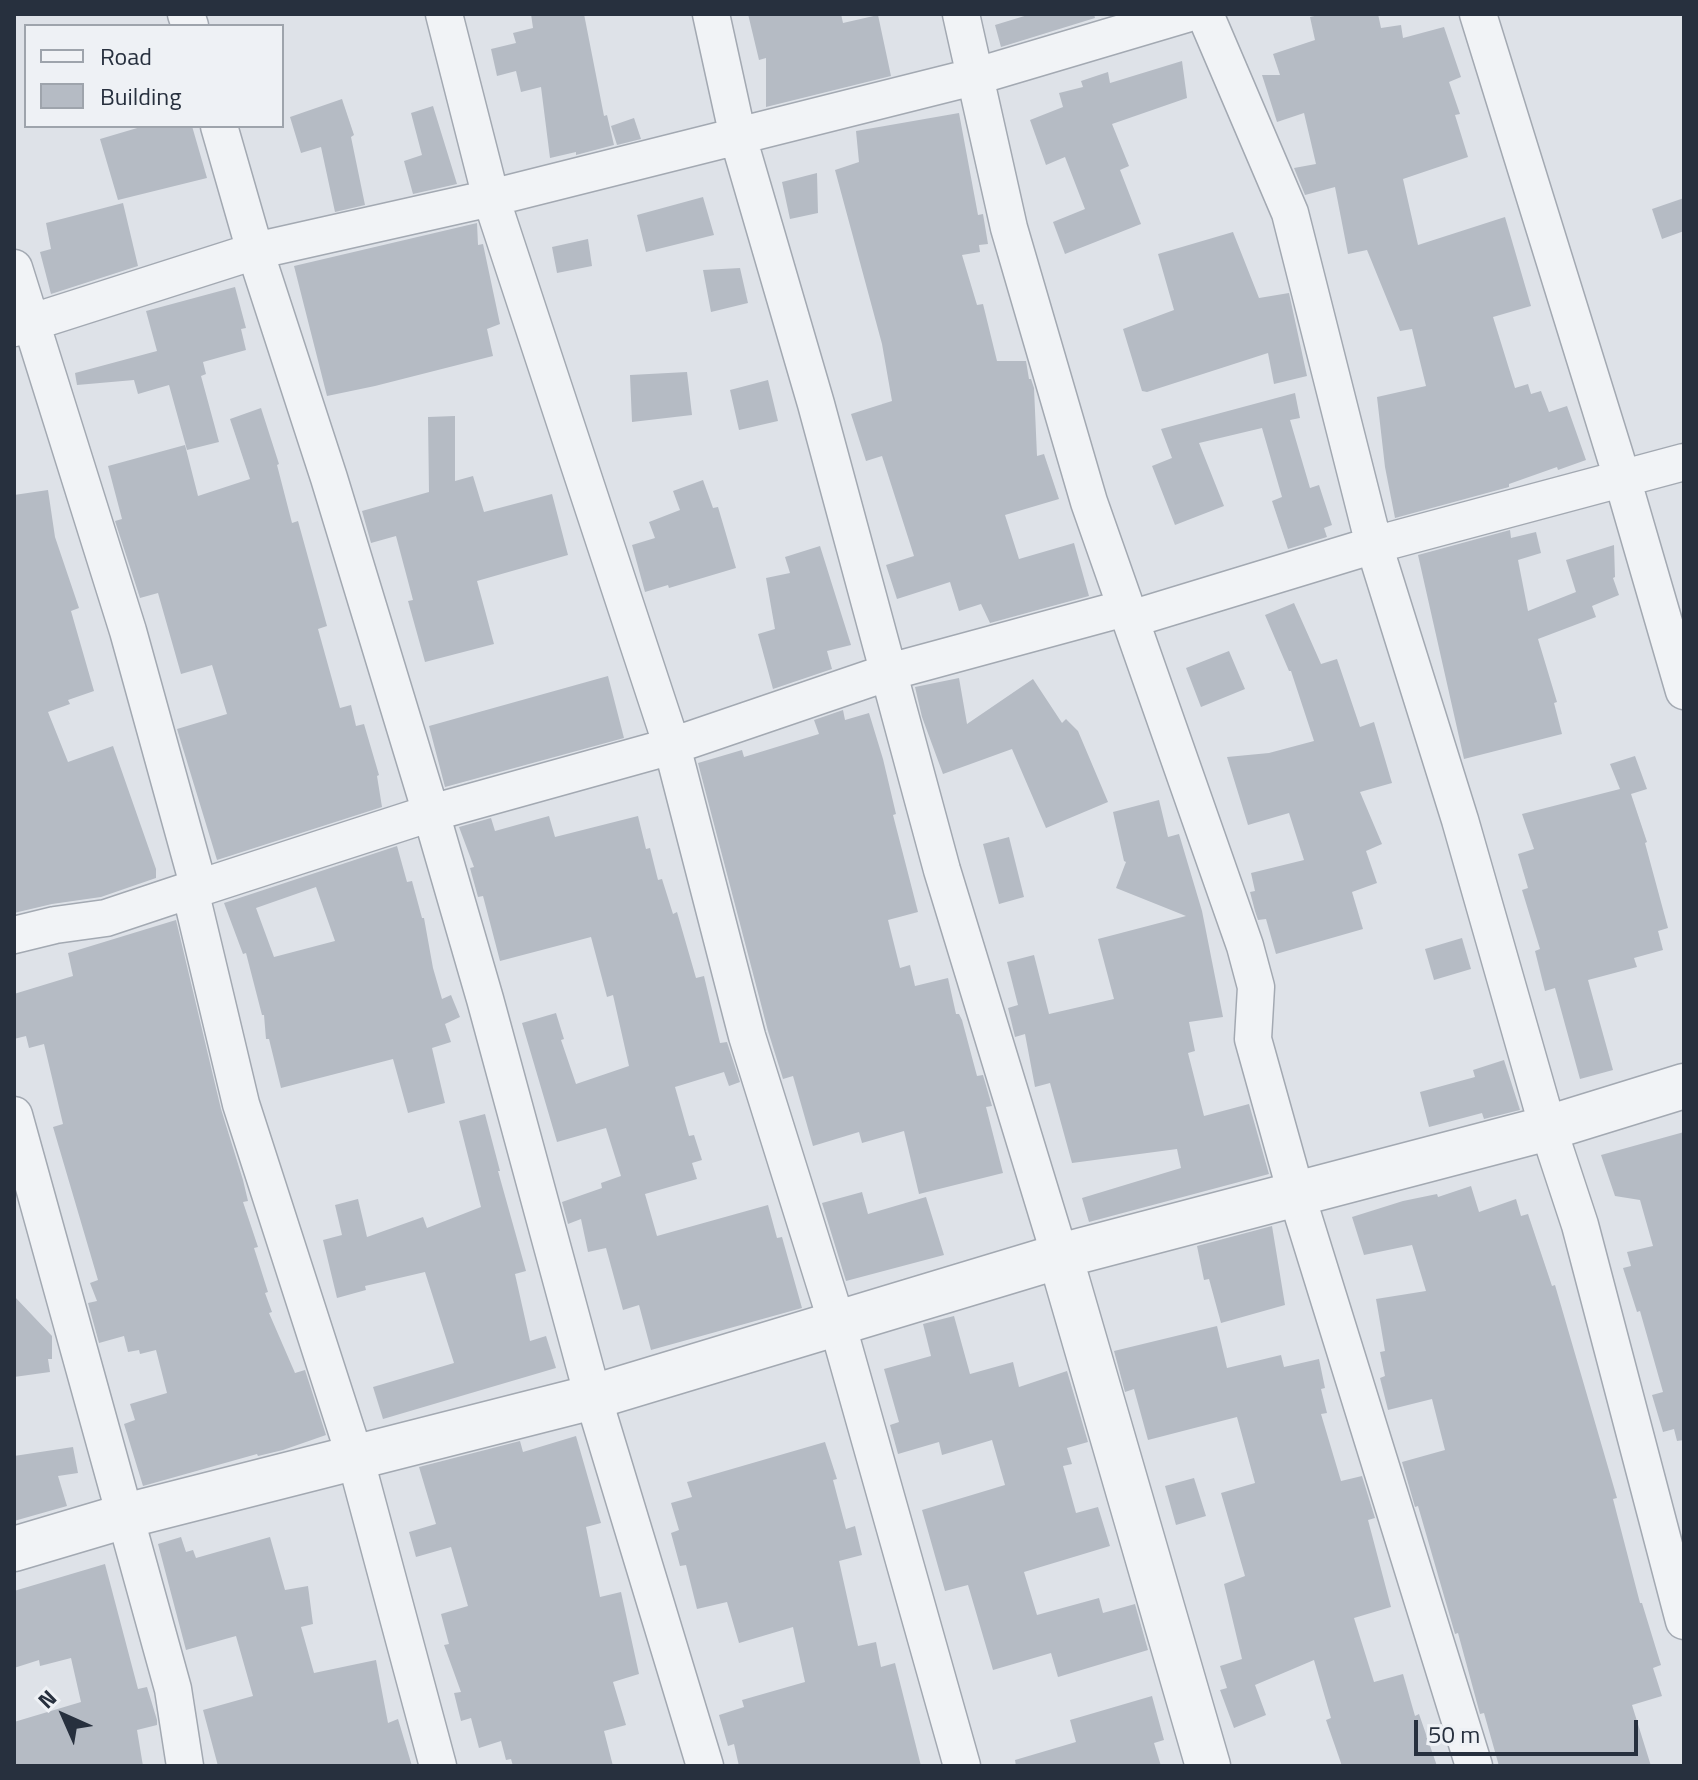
<!DOCTYPE html>
<style>
body{margin:0}
#map{position:relative;width:1698px;height:1780px;overflow:hidden;background:#dee2e8;font-family:"Titillium Web",sans-serif}
canvas{display:block}
.frame{position:absolute;inset:0;border:16px solid #27303e;pointer-events:none}
.legend{position:absolute;left:24px;top:24px;width:260px;height:104px;box-sizing:border-box;background:#eef1f5;border:2px solid #9ea4ac;margin:0;padding:10px 14px;list-style:none;font-size:24px;color:#27303e}
.legend li{display:flex;align-items:center;gap:16px;height:40px}
.legend b{width:40px;border:2px solid #9ea4ac}
.north{position:absolute;left:24px;top:1676px;width:80px;height:80px;-webkit-text-stroke:6px #eef1f5;paint-order:stroke;rotate:315deg;font-size:22px;font-weight:700;line-height:32px;text-align:center;color:#27303e}
.north::after{content:'';display:block;margin:auto;width:28px;height:36px;background:#27303e;clip-path:polygon(50% 0,100% 100%,50% 72%,0 100%)}
.scale{position:absolute;left:1414px;top:1720px;width:224px;height:36px;box-sizing:border-box;border:4px solid #27303e;border-top:0;padding-left:10px;font-size:24px;line-height:28px;white-space:nowrap;color:#27303e;-webkit-text-stroke:6px #eef1f5;paint-order:stroke}
</style>
<div id="map">
<canvas width="1698" height="1780"></canvas>
<div class="frame"></div>
<ul class="legend">
<li><b style="height:10px;background:#f1f3f6"></b>Road</li>
<li><b style="height:22px;background:#b5bbc4"></b>Building</li>
</ul>
<div class="north">N</div>
<div class="scale">50 m</div>
</div>
<script>
const ctx = document.querySelector('canvas').getContext('2d');
ctx.lineJoin = 'round';
function fill(path, color) {
  ctx.fillStyle = color;
  ctx.fill(path, 'evenodd');
}
function trace(path, color, width, dash) {
  ctx.strokeStyle = color;
  ctx.lineWidth = width;
  ctx.lineCap = dash ? 'butt' : 'round';
  ctx.setLineDash(dash || []);
  ctx.stroke(path);
}
fill(new Path2D(`
 M531,14h53l20,102 3,-1 7,30 -38,10v-3l-26,6 -9,-71 -20,5 -5,-21 -19,5 -6,-27 25,-6 -3,-10 20,-5z
 M748,14h93l2,9 35,-8 13,61 -125,31v-49l-7,2z
 M1031,14h63l1,4 -94,29 -6,-22z
 M1323,14h55l3,14 20,-3 2,13 41,-11 17,50 -12,5 11,32 -5,1 13,42 -65,22 15,66 87,-28 26,89 -38,11 22,71 13,-4 3,10 10,-3 8,21 18,-6 19,54 -28,10 -1,-3 -48,17v3l-114,31 -10,-51 -8,-70 49,-11 -14,-57 -12,2 -33,-81 -19,4 -13,-67 -30,8 -11,-27 22,-4 -12,-51 -27,9 -15,-47h18l-7,-21 42,-14 -5,-23z
 M1182,61l5,37 -75,26 17,42 -9,4 21,54 -76,30 -12,-32 32,-13 -20,-52 -19,8 -16,-45 33,-13 -4,-14 24,-6 -2,-6 27,-9 2,11z
 M342,99l12,36 -3,2 14,68 -30,7 -14,-65 -20,6 -11,-36z
 M433,106l24,78 -44,10 -9,-33 18,-6 -11,-42z
 M959,113l19,102 5,-1 5,30 -9,1 1,7 -18,3 15,50 6,-1 14,57h29l3,18h2l3,9 3,68 7,-2 15,45 -54,16 14,44 55,-16 15,53 -99,27 -9,-19 -22,7 -9,-29 -53,17 -11,-34 28,-9 -32,-100 -16,5 -15,-47 41,-13 -10,-57 -47,-174 24,-8 -3,-31z
 M634,118l7,21 -24,6 -6,-19z
 M144,126h48l15,52 -89,22 -18,-61z
 M817,173l1,40 -28,6 -8,-37z
 M703,197l11,38 -68,17 -9,-37z
 M1684,198v33l-22,8 -10,-30z
 M123,203l15,63 -87,28 -11,-42 11,-3 -5,-26z
 M477,223l1,22 5,-1 17,80 -13,5 6,27 -118,30 -48,10 -33,-130z
 M1233,232l26,66 30,-5 18,83 -33,8 -6,-31 -121,39 -5,-1 -19,-62 51,-19 -16,-56z
 M588,239l4,27 -35,7 -5,-26z
 M740,268l8,35 -37,9 -8,-42z
 M235,287l11,41 -5,1 5,21 -43,12 3,12 -5,2 18,66 -32,8 -18,-65 -31,9 -4,-14 -57,5 -2,-12 82,-22 -11,-40z
 M687,372l5,43 -60,7 -2,-47z
 M768,380l10,41 -39,9 -9,-40z
 M1295,393l5,25 -10,2 20,68 9,-3 13,40 -8,3 3,9 -39,12 -16,-48 10,-4 -20,-69 -63,15 25,63 -49,19 -23,-59 20,-8 -11,-29z
 M261,408l18,56 -2,1 15,58 6,-2 29,105 -9,3 22,79 11,-3 5,21 8,-2 15,51 -2,1 5,31 -165,53 -40,-131 50,-15 -15,-49 -31,9 -23,-81 -18,5 -25,-77 7,-2 -14,-53 77,-21 13,51 52,-17 -20,-60z
 M455,416v65l18,-5 11,36 68,-18 16,61 -91,26 17,63 -69,18 -17,-61 5,-1 -17,-64 -25,7 -9,-32 67,-19 -1,-75z
 M703,480l10,28 5,-1 18,61 -67,20 -1,-3 -23,7 -13,-47 23,-7 -6,-16 31,-12 -7,-19z
 M48,490l7,47 24,71 -8,3 23,80 -26,9 2,4 -22,8 20,50 45,-16 43,123v9l-55,19 -49,7 -38,9v-418z
 M1510,530l1,8 25,-6 5,21 -23,7 10,51 48,-19 -10,-32 48,-15 1,32 -2,1 6,17 -27,11 4,11 -58,22 19,63 -3,1 8,31 -98,25 -46,-204z
 M820,546l31,99 -24,6 5,18 -59,20 -15,-55 17,-5 -9,-51 24,-5 -5,-16z
 M1294,603l27,61 16,-5 23,68 14,-5 18,61 -32,9 22,52 -16,7 11,32 -25,9 11,37 -87,25 -10,-35 -8,1 -3,-9 -5,-19 5,-1 -4,-18 53,-13 -15,-47 -41,12 -21,-68 42,-4 45,-12 -23,-70h-2l-24,-56z
 M1229,651l16,38 -44,18 -15,-39z
 M608,676l16,62 -179,49 -16,-61z
 M959,678l8,46 66,-45 29,44 4,-4 12,12 30,71 -62,26 -34,-79 -69,25 -21,-57 -7,-30z
 M843,710l2,10 24,-7 14,46 13,55 -3,1 25,97 -30,8 12,48 10,-3 5,21 33,-8 8,36h3l3,6 15,56 6,-1 9,31 -6,1 17,66 -84,21 -15,-63 -42,12 -3,-11 -46,14 -20,-70 -10,3 -15,-48 -70,-268 44,-13 2,7 75,-23 -5,-14z
 M1635,756l12,33 -16,5 16,48 -2,1 23,85 -10,3 5,19 -29,8 3,9 -49,13 25,90 -33,9 -25,-91 -10,3 -10,-40 5,-2 -18,-59 6,-2 -10,-34 16,-5 -12,-35 98,-25 -10,-25z
 M1159,800l9,37 11,-3 23,77 21,106 -34,5 6,29 -7,2 16,63 45,-12 20,70 -180,48 -7,-24 99,-30 -4,-19 -105,14 -22,-80 -15,4 -10,-53 -10,3 -7,-29 10,-3 -11,-43 27,-7 15,59 65,-15 -16,-60 88,-23 -70,-28 10,-26 -2,-1 -11,-49z
 M549,816l6,21 83,-21 8,33 4,-1 8,32 4,-1 11,35 4,-2 19,66 8,-2 16,67 7,-1 13,40 -11,4 -5,-14 -49,15 14,49 5,-1 8,25 -10,3 5,16 -52,15 12,42 111,-31 9,33 5,-1 20,71 -151,42 -12,-45 -16,5 -17,-62 -18,4 -7,-33 -13,5 -6,-22 40,-14 -1,-5 20,-7 -15,-48 -49,14 -35,-119 34,-10 8,26 -3,1 15,44 53,-18 -16,-71 -6,2 -16,-60 -91,24 -17,-65 -5,1 -8,-29 4,-1 -15,-40 32,-9 4,13z
 M1009,837l15,60 -25,7 -16,-60z
 M397,846l10,36 5,-1 10,37h2l9,50 9,31 9,-4 9,22 -15,7 6,18 -19,6 13,55 -37,10 -15,-54 -112,29 -12,-49h-3l-2,-24h-2l-16,-62 -3,1 -19,-51zM316,887l19,54 -61,16 -18,-49z
 M176,920l45,189 22,71 5,21 -5,1 15,45 -4,1 14,44 -3,1 7,19 -3,1 26,60 10,-3 21,65 -43,15 -25,6 -1,-2 -114,32 -19,-62 11,-4 -5,-16 37,-11 -11,-43 -16,4 -1,-4 -11,2 -4,-16 -25,7 -11,-40 9,-2 -7,-18 8,-3 -45,-153 10,-3 -19,-80 -15,4 -3,-12 -12,3v-45l59,-18 -5,-23z
 M1462,938l9,31 -37,11 -9,-31z
 M1504,1060l16,50 -36,9 -2,-6 -53,14 -9,-35 55,-15 -2,-7z
 M485,1114l15,57h-2l28,100 -11,3 15,67 16,-5 10,32 -173,51 -10,-32 81,-24 -29,-91 -60,14 1,4 -29,8 -14,-58 19,-5 -7,-30 23,-6 9,38 56,-20 4,11 54,-21 -22,-86z
 M1684,1132v308l-7,1 -3,-12 -11,3 -11,-37 11,-3 -23,-81 -3,1 -14,-44 8,-2 -4,-14 26,-6 -13,-46 -25,-4 -14,-41z
 M1471,1186l8,26 37,-13 5,17 7,-2 24,72 3,-1 62,213 -4,1 27,104h2l19,62 -8,3 9,28 -30,9 19,61h-152l-15,-53 -4,1 -22,-81 -3,1 -37,-128 -3,1 -13,-45 43,-12 -13,-51 -44,11 -8,-32 5,-2 -5,-24 5,-1 -9,-52 50,-8 -14,-46 -48,10 -12,-38 51,-16 34,-7 1,3z
 M862,1192l6,22 58,-17 18,58 -98,26 -24,-78z
 M1272,1226l13,79 -64,18 -12,-44 -5,1 -7,-34z
 M14,1296l38,40v23h-4l2,13 -36,5z
 M954,1316l16,58 43,-12 6,25 48,-16 21,71 -21,6 5,16 -9,2 13,47 22,-6 12,39 -86,26 13,43 62,-17 4,15 32,-9 13,46 -90,27 -7,-24 -58,17 -25,-85 -23,6 -23,-81 83,-25 -13,-45 -50,15 -3,-13 -41,12 -8,-29 9,-3 -15,-53 47,-13 -8,-32z
 M1217,1326l10,42 54,-13 3,12 35,-8 6,29 -4,1 6,24 -6,1 20,67 21,-5 13,42 -7,2 23,87 -37,11 20,64 29,-8 12,42 4,-2 18,52h-95l-16,-46 5,-2 -17,-58 -59,25 11,30 -32,13 -14,-38 7,-2 -7,-22 22,-7 -18,-75 21,-8 -24,-83 34,-10 -18,-66 -89,23 -14,-51 -9,3 -11,-41z
 M576,1436l25,87 -15,4 14,70 21,-5 18,82 -26,8 13,43 -22,6 9,35h-100l-2,-7 -5,1 -5,-19 -22,7 -8,-30 -10,3 -7,-28 7,-1 -17,-47 5,-1 -8,-30 27,-8 -17,-59 -35,10 -7,-25 27,-8 -17,-57 101,-26 3,11z
 M825,1442l12,37 -4,1 13,49 9,-3 7,29 -23,6 19,85 18,-4 5,25 14,-4 26,103h-182l-5,-22 -6,2 -9,-31 25,-8 -2,-7 63,-18 -12,-55 -54,16 -12,-41 -30,7 -11,-44 -6,1 -9,-33 8,-3 -8,-27 21,-6 -5,-15z
 M73,1447l5,26 -20,3 9,30 -53,15v-65z
 M1194,1478l12,38 -30,9 -11,-39z
 M181,1537l5,15 7,-2 3,8 74,-21 15,53 23,-4 5,38 -12,3 13,46 62,-13 12,63 10,-4 14,47h-194l-15,-56 50,-14 -17,-60 -50,14 -28,-106z
 M105,1564l33,125 9,-2 10,33v5l-20,5 6,36h-129v-44l67,-20 -10,-44 -31,8 -1,-6 -25,8v-77z
 M1152,1696l12,44 -10,3 7,23h-145l-1,-6 61,-18 -6,-22z`), '#b5bbc4');
const minor = new Path2D(`
 M186,14l4,12
 M444,14l47,184 181,548 75,290 90,287 125,443
 M711,14l27,123 78,267 126,466 118,386
 M961,14l48,214 80,274 156,444 11,41 -3,52 43,154 178,573
 M1205,14l85,199 84,332 86,275 88,308 32,97 104,396
 M1478,14l144,464 62,213
 M219,126l36,125 74,227 102,335 54,186 108,398 112,369
 M14,268l114,363 71,257 -9,2 51,214 114,353 83,309
 M14,328l241,-77 236,-53 486,-122 209,-62
 M1131,619l243,-74 310,-83
 M199,888l232,-75 241,-67 217,-74 236,-64
 M14,935l41,-10 51,-7 84,-28
 M14,1115l159,574 12,77`);
const tertiary = new Path2D(`
 M1060,1256l148,510
 M14,1549l111,-33 468,-119 467,-141 488,-128 136,-42`);
trace(minor, '#a3a9b2', 39);
trace(tertiary, '#a3a9b2', 47);
trace(minor, '#f1f3f6', 36);
trace(tertiary, '#f1f3f6', 44);
</script>
